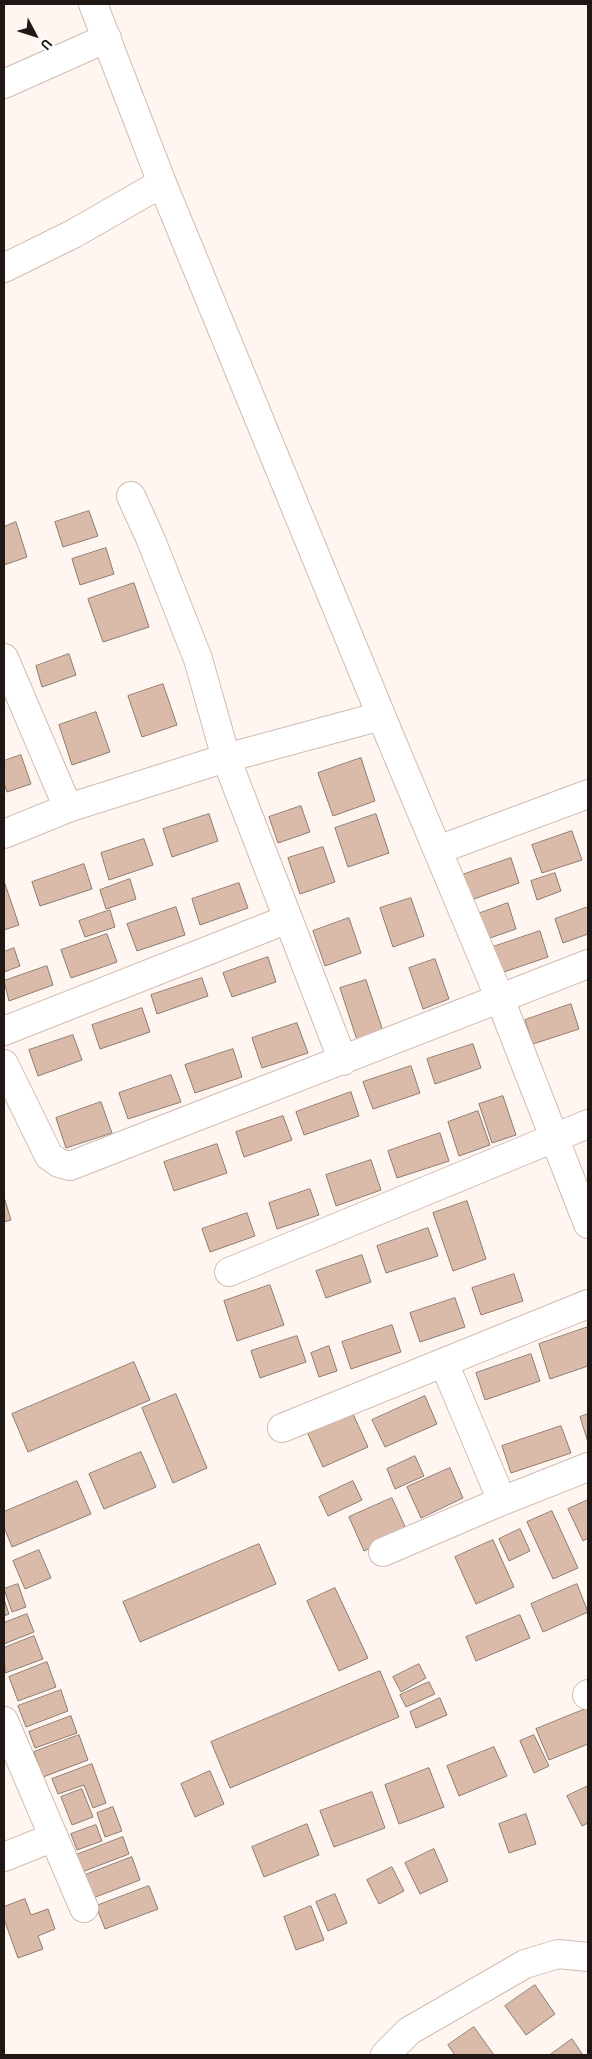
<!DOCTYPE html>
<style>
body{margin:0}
#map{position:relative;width:592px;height:2059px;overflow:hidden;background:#fff6f1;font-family:"PT Sans",sans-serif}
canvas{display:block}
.frame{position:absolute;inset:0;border:5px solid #201814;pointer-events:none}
.north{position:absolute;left:10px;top:10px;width:50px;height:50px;-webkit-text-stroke:4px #fff;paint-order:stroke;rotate:130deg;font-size:14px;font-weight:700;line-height:20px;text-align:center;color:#201814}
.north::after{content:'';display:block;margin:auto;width:18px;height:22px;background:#201814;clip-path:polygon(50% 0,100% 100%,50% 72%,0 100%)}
</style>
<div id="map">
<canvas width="592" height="2059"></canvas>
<div class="frame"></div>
<div class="north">U</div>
</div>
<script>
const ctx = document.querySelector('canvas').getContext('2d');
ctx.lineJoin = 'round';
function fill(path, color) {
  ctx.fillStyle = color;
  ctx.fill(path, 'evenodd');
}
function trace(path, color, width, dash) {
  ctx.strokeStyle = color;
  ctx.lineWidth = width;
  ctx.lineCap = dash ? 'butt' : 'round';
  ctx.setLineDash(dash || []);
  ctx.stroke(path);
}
const building = new Path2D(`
 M89,511l9,25 -35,11 -8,-25z
 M16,522l11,35 -23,8v-38z
 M106,548l8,26 -34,11 -8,-26z
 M134,583l15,44 -46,15 -15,-43z
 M69,654l7,21 -34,12 -6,-21z
 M163,684l14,41 -35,12 -14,-41z
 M96,712l14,40 -38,13 -13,-40z
 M21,755l10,29 -24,8 -3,-9v-22z
 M361,758l14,43 -42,15 -15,-43z
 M301,806l9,26 -32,11 -9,-26z
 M209,814l9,27 -46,16 -9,-28z
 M376,814l13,39 -41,14 -13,-39z
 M572,831l10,29 -40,13 -10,-28z
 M144,839l9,26 -44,15 -8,-27z
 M323,847l12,35 -35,12 -12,-36z
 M511,858l8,25 -48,17 -9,-25z
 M84,864l8,25 -52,17 -8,-24z
 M555,873l6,18 -24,9 -6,-19z
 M130,879l6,20 -30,10 -6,-19z
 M4,881l15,44 -15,5z
 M239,883l9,25 -48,17 -8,-26z
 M411,898l13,38 -31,11 -13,-39z
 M508,903l8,26 -32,11 -9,-25z
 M176,907l9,28 -48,16 -10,-27z
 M588,907v27l-25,9 -8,-24z
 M110,910l5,17 -30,10 -6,-16z
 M349,918l12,35 -36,13 -12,-35z
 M540,931l8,26 -50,17 -8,-26z
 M107,934l10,28 -46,16 -10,-28z
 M14,948l6,18 -16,6v-20z
 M268,957l8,25 -44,15 -9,-24z
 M435,959l14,40 -26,10 -14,-41z
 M47,966l6,19 -44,16 -5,-20z
 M202,978l6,18 -51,18 -6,-19z
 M366,980l17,51 -26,9 -17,-52z
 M571,1004l8,25 -46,15 -8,-24z
 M142,1008l8,24 -50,17 -8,-24z
 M297,1023l11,30 -46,15 -10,-30z
 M73,1035l9,25 -44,16 -9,-26z
 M473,1044l8,24 -46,16 -8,-25z
 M233,1049l9,28 -47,16 -10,-28z
 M411,1066l9,27 -47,16 -10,-27z
 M171,1075l10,27 -53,17 -9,-26z
 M351,1092l8,24 -55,19 -8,-23z
 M503,1096l13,39 -24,8 -13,-39z
 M101,1102l11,31 -46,15 -10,-30z
 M478,1111l12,34 -31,11 -11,-34z
 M283,1116l9,24 -48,17 -8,-25z
 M440,1133l9,28 -52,17 -9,-27z
 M217,1144l10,29 -53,18 -10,-29z
 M371,1160l10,30 -45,16 -10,-31z
 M310,1189l9,26 -42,14 -8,-26z
 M4,1197l7,23 -7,2z
 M467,1201l19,58 -33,12 -20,-58z
 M247,1213l8,23 -45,16 -8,-23z
 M428,1228l10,28 -52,17 -9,-27z
 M362,1255l9,27 -45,16 -10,-27z
 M514,1274l9,27 -42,14 -9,-27z
 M270,1285l14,40 -47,16 -13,-40z
 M455,1298l10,29 -45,15 -10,-29z
 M392,1325l9,27 -50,17 -9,-27z
 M588,1327v39l-38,13 -11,-35z
 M297,1336l9,26 -46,16 -9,-27z
 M329,1346l8,25 -18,6 -8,-24z
 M531,1354l9,27 -55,19 -9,-27z
 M134,1362l16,38 -122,52 -16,-38z
 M176,1394l31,74 -34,15 -31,-75z
 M425,1396l12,28 -52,23 -13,-27z
 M353,1414l15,33 -45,20 -15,-33z
 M588,1414v28l-8,-25z
 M561,1426l10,27 -60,20 -9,-27z
 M141,1452l15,35 -52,22 -15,-35z
 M415,1456l9,20 -29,13 -8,-20z
 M450,1468l13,30 -42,20 -14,-31z
 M77,1481l14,33 -79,33 -8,-20v-15z
 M353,1481l9,19 -34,16 -9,-19z
 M392,1498l15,33 -43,20 -15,-34z
 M588,1500v38l-5,3 -15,-32z
 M552,1511l26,57 -25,11 -26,-57z
 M520,1529l10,22 -21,10 -10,-22z
 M493,1540l21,47 -38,17 -21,-47z
 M259,1544l17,40 -136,58 -17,-40z
 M39,1550l12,28 -26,11 -12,-28z
 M18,1584l8,23 -14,5 -8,-23z
 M577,1584l11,28 -45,20 -12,-28z
 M335,1588l33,70 -29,13 -32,-70z
 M4,1599l5,15 -5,2z
 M27,1614l7,18 -30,12v-21z
 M520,1615l10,23 -54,23 -10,-24z
 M34,1636l9,23 -38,14 -1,-25z
 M47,1662l9,25 -38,14 -9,-24z
 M419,1664l7,14 -25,14 -8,-15z
 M380,1671l19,46 -169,71 -19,-46z
 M429,1682l6,12 -29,13 -6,-12z
 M61,1690l7,21 -42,16 -8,-21z
 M440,1698l7,17 -31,13 -6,-16z
 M588,1708v36l-39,16 -13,-31z
 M71,1716l6,17 -42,15 -6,-16z
 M79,1735l9,25 -45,17 -9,-25z
 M534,1735l15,31 -15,7 -14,-32z
 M494,1747l13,29 -48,20 -12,-30z
 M92,1764l14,39 -13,5 -9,-23 -26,9 -6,-15z
 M429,1768l15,39 -45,17 -14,-39z
 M210,1771l14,33 -29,13 -14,-33z
 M588,1786v37l-6,3 -15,-30z
 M82,1789l11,28 -21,8 -11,-28z
 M372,1792l13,36 -51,19 -14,-36z
 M113,1807l9,24 -17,6 -8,-24z
 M526,1814l10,30 -27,9 -10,-29z
 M307,1824l12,31 -55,22 -12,-30z
 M96,1825l6,16 -25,9 -6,-16z
 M123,1837l6,17 -47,18 -6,-17z
 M434,1849l14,32 -28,13 -15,-31z
 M132,1857l8,23 -47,18 -8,-23z
 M392,1867l12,24 -25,13 -12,-24z
 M149,1886l9,23 -53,20 -9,-23z
 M335,1894l12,29 -19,8 -12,-29z
 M25,1899l6,16 17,-6 7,20 -17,7 5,13 -25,9 -14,-39v-12z
 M311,1906l13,34 -28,10 -12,-33z
 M535,1985l20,29 -29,21 -21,-29z
 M474,2027l20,28h-39l-7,-10z
 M572,2039l11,16h-33z`);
fill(building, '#dabaa8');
trace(building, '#8f7c70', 1);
const street = new Path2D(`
 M93,4l69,179 228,554 110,262 88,225
 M4,84l103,-46
 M4,268l69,-34 89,-51
 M131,496l20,44 47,119 28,99 117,303
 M4,658l64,150
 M4,834l64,-26 158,-50 155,-42
 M438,850l150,-56
 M4,1031l284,-112
 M4,1064l45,92 10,7 11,3 518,-202
 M229,1272l359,-148
 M444,1363l58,138
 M282,1428l306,-124
 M383,1552l119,-51 86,-34
 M587,1695l1,-1
 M4,1721l80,187
 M4,1857l50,-20
 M385,2055l24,-24 116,-67 33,-10 30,3`);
trace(street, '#d1bcb0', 30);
trace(street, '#fff', 28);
</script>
